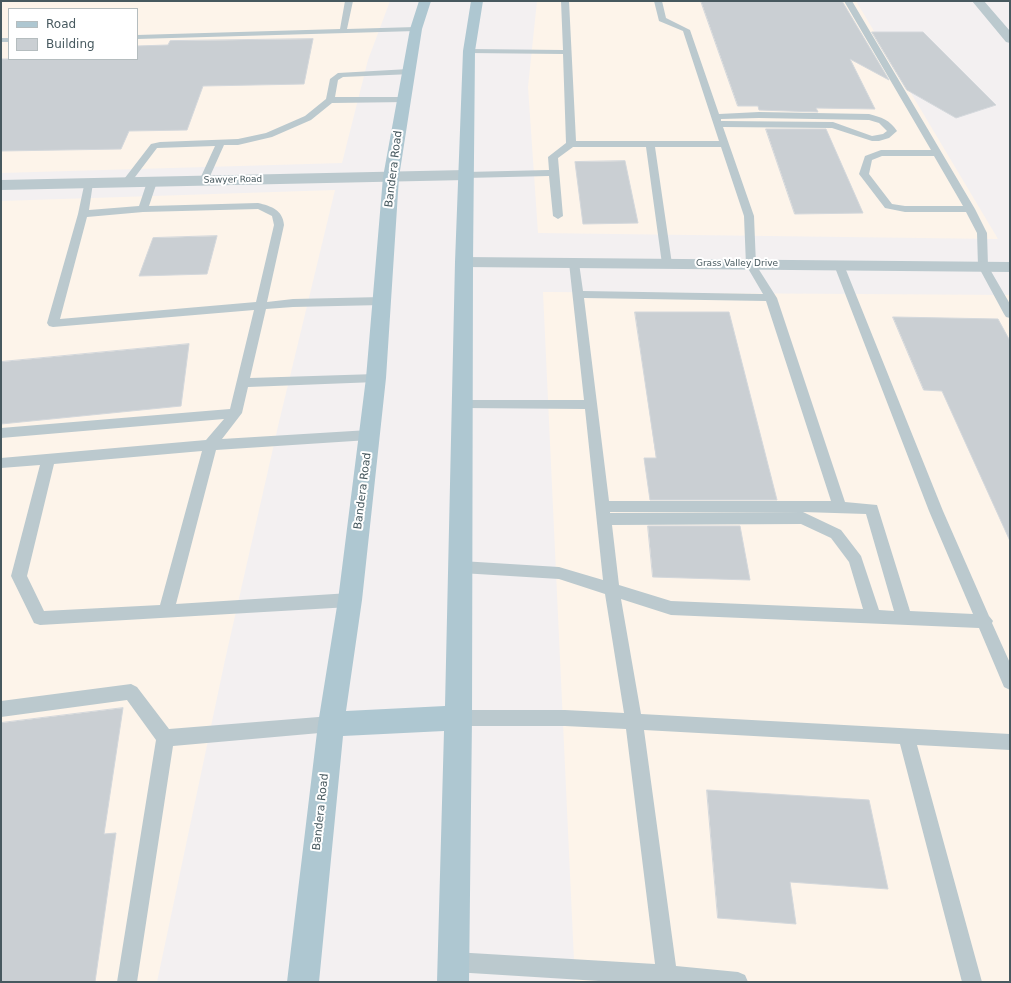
<!DOCTYPE html>
<style>
body{margin:0}
#map{position:relative;width:1011px;height:983px;overflow:hidden;background:#f3f0f1;font-family:"DejaVu Sans",sans-serif}
canvas{display:block}
.frame{position:absolute;inset:0;border:2px solid #47595f;pointer-events:none}
.legend{position:absolute;left:8px;top:8px;width:130px;height:52px;box-sizing:border-box;background:#fff;border:1px solid #b5bdbf;margin:0;padding:5px 7px;list-style:none;font-size:12px;color:#47595f}
.legend li{display:flex;align-items:center;gap:8px;height:20px}
.legend b{width:20px;border:1px solid #b5bdbf}
</style>
<div id="map">
<canvas width="1011" height="983"></canvas>
<div class="frame"></div>
<ul class="legend">
<li><b style="height:5px;background:#aec7d1"></b>Road</li>
<li><b style="height:11px;background:#cacfd3"></b>Building</li>
</ul>
</div>
<script>
const ctx = document.querySelector('canvas').getContext('2d');
ctx.lineJoin = 'round';
function fill(path, color) {
  ctx.fillStyle = color;
  ctx.fill(path, 'evenodd');
}
function trace(path, color, width, dash) {
  ctx.strokeStyle = color;
  ctx.lineWidth = width;
  ctx.lineCap = dash ? 'butt' : 'round';
  ctx.setLineDash(dash || []);
  ctx.stroke(path);
}
function drawText(font, color, halo, rows, align = 'center') {
  ctx.font = font + ' "DejaVu Sans",sans-serif';
  ctx.lineWidth = 4;
  ctx.setLineDash([]);
  ctx.textBaseline = 'middle';
  ctx.strokeStyle = halo;
  ctx.fillStyle = color;
  for (const [text, x, y, turn = 0] of rows) {
    ctx.save();
    ctx.translate(x, y);
    ctx.rotate((+turn || 0) * Math.PI / 180);
    ctx.textAlign = isNaN(turn) ? turn : align;
    if (halo) ctx.strokeText(text, 0, 0);
    ctx.fillText(text, 0, 0);
    ctx.restore();
  }
}
fill(new Path2D(`
 M1,1h389l-22,59 -26,103 -341,10zM9,9h128v50h-128z
 M537,1h319l142,238 -460,-6 -10,-146z
 M335,190l-56,232 -54,238 -68,322h-156v-781z
 M543,292l467,3v687h-435z`), '#fdf4ea');
const building = new Path2D(`
 M701,1h141l47,79 -39,-21 25,50 -59,-1 2,4 -59,-2 -1,-4h-20z
 M872,32h51l73,73 -40,13 -49,-28z
 M313,39l-9,45 -101,2 -16,44 -58,1 -8,18 -120,2v-92h136v-13l31,-1 2,-4z
 M766,129h60l37,84 -68,1z
 M625,161l13,62 -55,1 -8,-62z
 M217,236l-10,38 -68,2 14,-38z
 M635,312h94l48,188h-127l-6,-42h12z
 M893,317l105,2 12,22v200l-68,-150 -18,-1z
 M189,344l-8,62 -180,18v-62z
 M648,526h92l10,54 -97,-3z
 M123,708l-19,126 12,-1 -21,149h-94v-259z
 M707,790l162,10 19,89 -98,-7 6,42 -78,-6z`);
fill(building, '#cacfd3');
trace(building, '#d4d8dc', 1);
fill(new Path2D(`
 M345,1h8l-6,28 69,-2 4,2 -4,2 -279,8v-4l203,-6z
 M561,1h8l7,140h143l-36,-110 -24,-10 -5,-20h8l4,17 24,12 29,84 40,-2 110,2c12,3 21,6 28,17l-8,7 -10,3h-7l-40,-13 -109,-1 31,89 2,49 21,33 68,204 32,3 33,106 63,3 -44,-103 -95,-246 5,-3 5,3 99,246 46,105 4,5 -1,2 18,40v27l-6,-3 -25,-59 -308,-13 -50,-16 20,115 369,20v16l-93,-5 65,237h-20l-62,-238 -256,-14 32,236 62,6 7,3 3,7h-133l-161,-10 -7,-3 -3,-7 3,-7 7,-3 201,12 -29,-235 -61,-3h-106l-6,-2 -3,-6 3,-6 6,-2h106l59,3 -19,-119 -46,-15 -98,-6 -5,-2 -3,-4 3,-4 5,-2 98,6 44,13 -18,-171 -122,-1 -5,-1 -1,-3 1,-3 5,-1h121l-15,-137 1,-2 4,-1 5,3 4,28 180,3 -17,-29 -2,-49 -23,-69h-66l17,117 -5,3 -5,-3 -16,-117h-73l-15,11 5,58 -5,3 -5,-3 -4,-40 -83,2 -5,-3 5,-3 83,-2 -1,-13 18,-14 -3,-89 -94,-1 -4,-2 4,-2 94,1zM759,118l110,2 10,3 8,8 -4,3 -11,2 -39,-14 -112,-1v-2zM584,298l182,3 65,200h-222zM610,512h193l-193,1zM803,512l63,2 28,97 -15,-1 -18,-54 -20,-26zM801,524l30,14 18,24 14,47 -192,-8 -52,-16 -7,-60z
 M844,1h8l123,208 12,24 1,33 22,38v14l-4,-1 -2,-3 -26,-48 -1,-33 -11,-21h-61l-20,-4 -26,-34 6,-18 16,-6h50zM882,156h52l29,50h-58l-13,-2 -23,-30 3,-14z
 M1,38h8v4h-8z
 M409,69l4,3 -1,2 -69,3 -5,3 -3,17h69l3,1 1,2 -1,2 -75,1 -21,17 -39,17 -34,8h-14l-17,38h-6l-2,-2 16,-35 -58,2 -28,37 -3,1 -5,-3 30,-39 9,-2 78,-3 28,-6 39,-17 21,-17 4,-20 8,-6z
 M152,179l5,3 -8,24 109,-3c13,3 25,7 26,22l-17,77 26,-3 89,-2 4,1 2,3 -2,3 -4,1 -89,2 -27,2 -16,69 126,-4 4,1 2,3 -2,3 -4,1 -128,5 -6,26 -20,26 147,-9 5,2 2,3 -2,3 -5,2 -153,10 -40,154 174,-11 5,2 3,5 -3,5 -5,2 -310,18 -6,-2 -23,-47 29,-111 -39,3v-10l205,-18 18,-21 -223,19v-10l229,-19 24,-99 -201,17 -4,-1 -2,-3 31,-109 7,-33 3,-1 5,3 -4,27 50,-4 8,-24zM258,209l14,7 2,9 -18,77 -196,17 27,-102 56,-5zM202,451l-42,154 -116,6 -17,-35 27,-112z
 M131,684l6,3 32,42 162,-13 6,2 3,6 -3,6 -6,2 -158,14 -36,236h-20l39,-242 -29,-40 -126,17v-16z`), '#bbc9ce');
fill(new Path2D(`
 M972,1h12l26,30v12l-4,-1z
 M466,170l5,2 3,3 -3,3 -5,2 -465,10v-10z
 M464,257l546,5v10l-546,-5 -6,-1 -3,-4 3,-4z`), '#bbc9ce');
fill(new Path2D(`
 M419,1h12l-9,28 -23,148 -13,201 -24,222 -16,111 99,-5 10,-444 8,-211 8,-50h12l-8,50 -2,211 -1,456 -3,264h-32l7,-251 -101,5 -24,246h-32l31,-258 20,-124 28,-222 17,-201 27,-148z`), '#aec7d1');
drawText('9px', '#47595f', '#fff', [
 ["Sawyer Road",233,180,-1],
 ["Grass Valley Drive",737,264]
]);
drawText('11px', '#47595f', '#fff', [
 ["Bandera Road",394,169,-83],
 ["Bandera Road",363,491,-83],
 ["Bandera Road",321,812,-84]
]);
</script>
